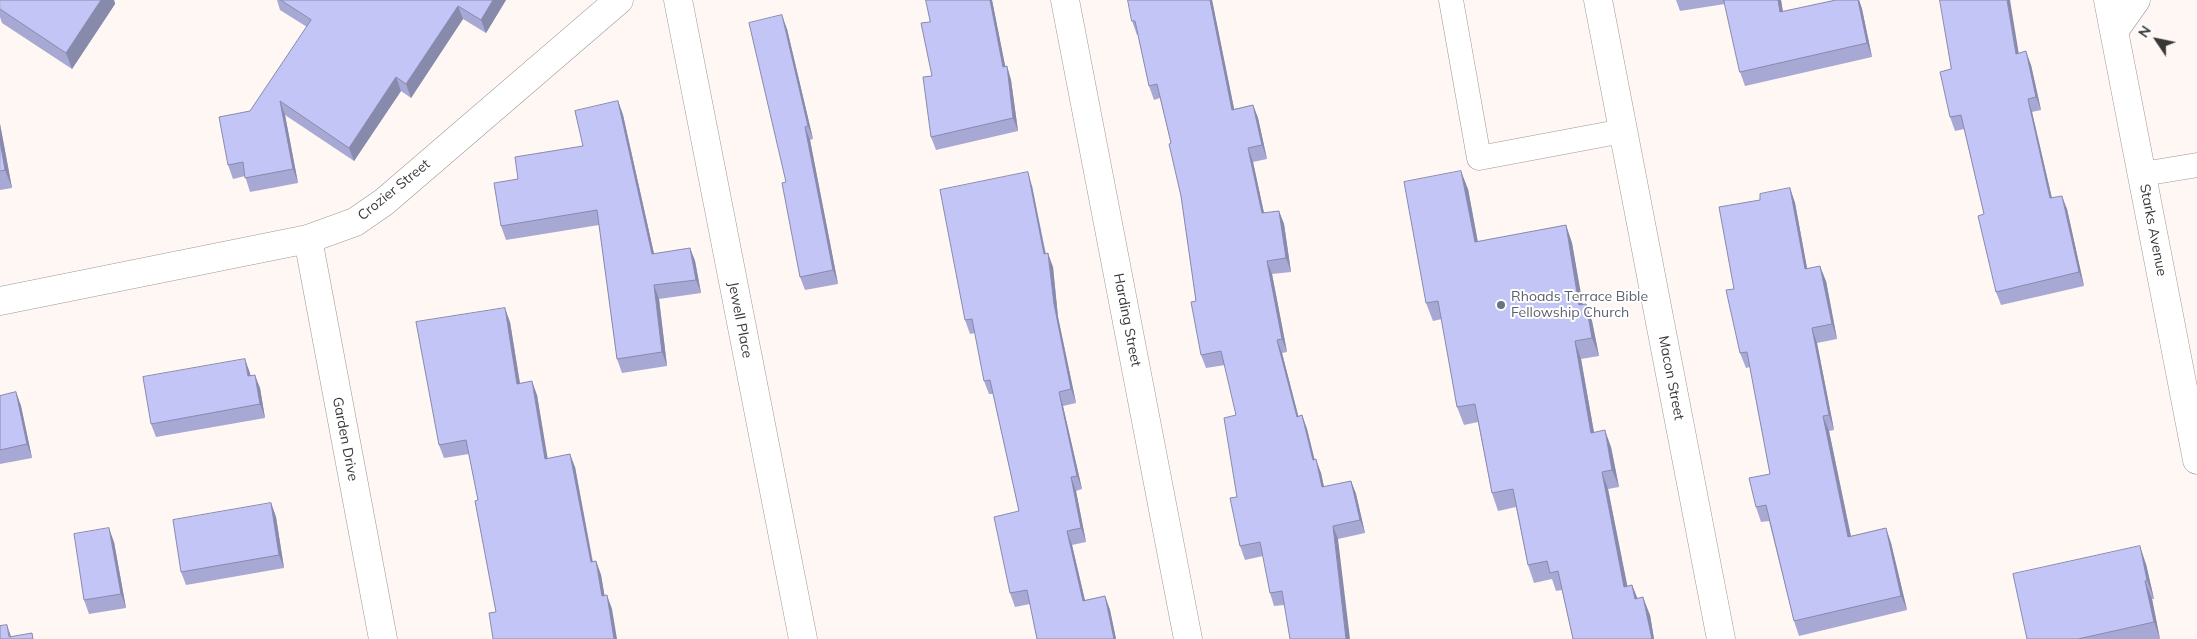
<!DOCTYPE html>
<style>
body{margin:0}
#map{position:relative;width:2197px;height:639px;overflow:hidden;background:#fef7f4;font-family:Mulish,sans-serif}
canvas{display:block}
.north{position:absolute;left:2132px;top:15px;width:50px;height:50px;-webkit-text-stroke:4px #fff;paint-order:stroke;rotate:304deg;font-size:14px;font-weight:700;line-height:20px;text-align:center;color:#3a3837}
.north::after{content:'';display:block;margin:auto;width:18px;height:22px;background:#3a3837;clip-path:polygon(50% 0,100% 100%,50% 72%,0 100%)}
</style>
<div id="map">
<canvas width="2197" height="639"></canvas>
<div class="north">N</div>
</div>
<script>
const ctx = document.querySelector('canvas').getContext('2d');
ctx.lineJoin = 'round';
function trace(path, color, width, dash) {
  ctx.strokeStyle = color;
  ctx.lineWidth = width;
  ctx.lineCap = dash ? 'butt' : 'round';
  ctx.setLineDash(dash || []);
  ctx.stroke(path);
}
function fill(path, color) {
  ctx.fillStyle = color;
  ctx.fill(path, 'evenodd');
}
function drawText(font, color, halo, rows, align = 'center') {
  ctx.font = font + ' Mulish,sans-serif';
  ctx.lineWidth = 4;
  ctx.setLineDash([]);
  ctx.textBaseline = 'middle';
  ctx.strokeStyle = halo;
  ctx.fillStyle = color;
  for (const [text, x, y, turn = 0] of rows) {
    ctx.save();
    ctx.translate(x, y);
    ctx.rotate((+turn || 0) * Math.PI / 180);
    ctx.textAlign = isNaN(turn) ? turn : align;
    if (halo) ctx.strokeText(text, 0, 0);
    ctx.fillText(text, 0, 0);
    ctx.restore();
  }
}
const lane = new Path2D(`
 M1451,0l28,158 144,-27
 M2143,174l54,-9`);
const street = new Path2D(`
 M678,0l125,639
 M1065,0l123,639
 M1598,0l123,639
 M2108,0l89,460
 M2114,31l22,-31
 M308,239l75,400
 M0,301l308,-62 47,-17 29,-20 235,-202`);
trace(lane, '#9e9795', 25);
trace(street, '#9e9795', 29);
trace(lane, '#fff', 24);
trace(street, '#fff', 28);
fill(new Path2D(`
 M0,0h114l1,4 -43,65 -70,-46 -2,-6z
 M277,0h229l-20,33 -23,-14 -52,79 -10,-7 -47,70 -69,-46 13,68 -48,9 -5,-16 -12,3 -5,-14 22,-54 57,-84 -27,-17z
 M926,0h66l13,66h2l4,14 7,51 -82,19 -5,-13 1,-61 -2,-54z
 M1212,0l22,109 19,-4 5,13 9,41 -14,3 11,51 15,-2 5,13 7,48 -19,2 15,78 -5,1 16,63 4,-1 5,14 7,30 7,14 3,14 27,-6 5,13 9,39 -27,6 -54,66 -10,1 -4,-13 -7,-37 -18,4 -5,-14 -3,-49 -1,-82 -11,-50 -19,3 -5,-13 -5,-54 -15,-105 -10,-53 -11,-45 -6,2 -5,-14 -11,-51h-1l-5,-14z
 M1676,0h105l2,12 53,-12h23l3,9 10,48 -127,29 -5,-14 -15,-68 -45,7z
 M787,29l26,110 -3,1 28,144 -33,6 -5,-13 -14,-95z
 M2019,53l12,12 10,45 -9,2 20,86 15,11 17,77 -83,19 -5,-13 -12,-78 -20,-85 -9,2 -5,-14z
 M618,101l5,14 31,139 36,-6 5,13 6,32 -42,6 8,67 -45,7 -5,-14 -18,-134 -93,15 -5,-14 17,-47 65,-33z
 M0,124l12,64 -12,2z
 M1032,186l14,68 7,13 5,50 18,86 -13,3 19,83 -6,2 10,51 -14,3 13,55 20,-4 5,14 6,29h-79l-7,-35 -15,3 -5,-14 9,-82 -26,-117h-4l-5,-13 -9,-48 -5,1 -5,-14z
 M1790,188l5,15 12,65 19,13 11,58 -20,4 17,87 -5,1 22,105 35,-8 5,15 16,67 -108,26 -5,-15 -25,-100 -8,1 -5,-15 14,-33 -20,-107 -4,1 -6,-15 -6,-64 26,-89z
 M1468,189l10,53 88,-17 6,18 10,61 10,17 7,35 -18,3 13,73 17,15 8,40 -11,2 19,97 5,-1 5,13 13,17 4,24h-81l-11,-49 -6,1 -4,-12 -18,4 -6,-18 -12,-58 -18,4 -6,-18 -14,-71 -14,3 -7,-18 -15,-88 -9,2 -7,-18z
 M510,322l10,61 17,12 10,63 28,9 18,95 3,-1 5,14 3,20 8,14 -116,3 -18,-112 -9,-46 -25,4 -5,-13z
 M250,373v2l10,13 5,30 -109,19 -5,-13z
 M16,392l5,14 11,52 -32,6v-68z
 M271,503l5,14 8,51 -98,17 -5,-13z
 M114,542l12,66 -37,6 -5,-14z
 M2146,564l8,35h-2l8,40h-133z`), '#a7a9d4');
fill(new Path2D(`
 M101,0h13l1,4 -43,65 -6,-16z
 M493,0h13l-20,33 -5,-13z
 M990,0h2l16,80 -5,-13z
 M1210,0h2l25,123 -5,-13z
 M1778,0h3l4,26 -5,-14z
 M1858,0h1l3,9 10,48 -5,-14z
 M2007,0h3l11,67 -5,-13z
 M458,6l5,13 -52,79 -5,-14z
 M782,15l5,14 26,110 -5,-13z
 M2026,51l5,14 10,45 -5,-13z
 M1007,66l4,14 7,51 -5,-13z
 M396,77l5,14 -47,70 -5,-13z
 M2028,99l4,13 23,100 -5,-14z
 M280,101l5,14 13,68 -5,-14z
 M618,101l5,14 34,152 -5,-13z
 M1253,105l5,13 9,41 -5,-14z
 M0,124l12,64 -7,-18 -5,-29z
 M805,127l5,13 28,144 -5,-14z
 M1248,148l5,14 14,65 -5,-14z
 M1461,171l7,18 13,71 -6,-18z
 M1028,172l4,14 16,82 -4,-14z
 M1790,188l5,15 15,81 -5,-15z
 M2062,196l5,13 17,77 -5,-14z
 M1279,211l5,13 7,48 -5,-14z
 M1566,225l6,18 14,79 -7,-17z
 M690,248l5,13 6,32 -5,-13z
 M1048,253l5,14 5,50 18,86 -5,-14 -17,-85z
 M1267,261l5,13 15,78 -5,-13z
 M1820,266l6,15 11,58 -5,-15z
 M654,285l5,14 8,67 -5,-14z
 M1586,304l6,17 7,35 -7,-18z
 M505,308l5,14 12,75 -5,-13z
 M1812,328l5,15 17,87 -5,-15z
 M1277,340l5,13 20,77 -5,-13z
 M1575,341l6,18 16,91 -6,-17z
 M245,359l5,14 3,16 -5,-13z
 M255,375l5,13 5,30 -5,-14z
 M532,381l5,14 13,77 -5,-13z
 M16,392l5,14 11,52 -5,-14z
 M1059,392l4,14 19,83 -5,-13z
 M1302,415l5,14 11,44 -5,-13z
 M1823,416l6,15 25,121 -6,-15z
 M1605,430l6,17 8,40 -7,-17z
 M570,454l5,13 20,109 -4,-14z
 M1316,459l5,14 6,28 -5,-14z
 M1602,472l6,17 23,115 -7,-17z
 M1071,477l5,14 10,51 -5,-14z
 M1351,481l5,13 9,39 -5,-13z
 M271,503l5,14 8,51 -5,-13z
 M1333,526l5,13 12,100h-4z
 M109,528l5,14 12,66 -5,-14z
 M1886,528l5,15 16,67 -6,-14z
 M1067,531l5,14 16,69 -5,-13z
 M2140,546l6,18 8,35 -7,-19z
 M596,561l5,14 6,34 -5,-13z
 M2145,581l7,18 8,40 -6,-17z
 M1632,585l7,17 -4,-3z
 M607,595l5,14 5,30h-3z
 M1105,596l5,14 6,29h-2z
 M1643,597l7,18 4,24h-2z
 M7,625l5,14h-2z`), '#888aac');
const building = new Path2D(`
 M0,0h101l-35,53 -66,-44z
 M281,0h212l-12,20 -23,-14 -52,78 -10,-7 -47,71 -69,-47 13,68 -48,9 -2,-16 -15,3 -9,-48 31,-6 61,-91z
 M926,0h64l13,67 4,-1 6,52 -82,19 -8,-60 9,-1 -11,-53 9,-1z
 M1128,0h82l22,110 21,-5 9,40 -14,3 14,65 17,-2 7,47 -19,3 15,78 -5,1 20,77 5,-2 11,45 3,-1 6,28 29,-6 9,39 -27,6 13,113h-56l-8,-48 -12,2 -10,-51 -20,4 -10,-48 7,-1 -13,-79 12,-3 -15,-64 -20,4 -10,-53 5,-1 -15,-105 -12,-52 2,-1 -14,-59 -8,2 -14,-65h-3z
 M1724,0h54l2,12 56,-12h22l9,43 -127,29z
 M1940,0h67l9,54 10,-3 10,46 -8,2 22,99 12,-2 17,76 -83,20 -18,-76 6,-2 -23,-99 -11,2 -10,-45 11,-3z
 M782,15l26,111 -3,1 28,143 -33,7 -18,-94 4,-1 -37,-159z
 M618,101l34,153 38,-6 6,32 -42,5 8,67 -45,7 -20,-149 -96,16 -7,-43 24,-4 -3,-22 68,-11 -8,-35z
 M0,141l5,29 -5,1z
 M1461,171l14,71 91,-17 13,80 7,-1 6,34 -17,3 16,92 14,-3 7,40 -10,2 22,115 8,-2 3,14 8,-2 9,42h-79l-15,-68 -8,2 -3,-12 -19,4 -15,-76 -21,4 -17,-89 -18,3 -19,-106 -12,2 -22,-121z
 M1028,172l16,82 4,-1 6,51 17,85 -12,3 18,84 -6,1 10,51 -14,3 16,70 22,-5 9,43h-77l-10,-49 -17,3 -16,-76 25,-6 -29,-131 -6,1 -12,-62 -7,1 -25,-130z
 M1790,188l15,81 15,-3 12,58 -20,4 17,87 -6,1 25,121 38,-9 15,68 -107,25 -28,-116 -10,2 -7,-29 21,-4 -23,-122 -7,1 -14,-63 8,-1 -15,-82 41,-7v-6z
 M505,308l12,76 15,-3 13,78 25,-5 21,108 5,-1 6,35 5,-1 7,44h-121l-4,-26 7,-1 -21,-111 3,-1 -12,-60 -27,5 -23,-123z
 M245,359l3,17 7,-1 5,29 -109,20 -8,-47z
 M16,392l11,52 -27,6v-54z
 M271,503l8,52 -98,17 -8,-52z
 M109,528l12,66 -37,6 -10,-66z
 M2140,546l7,34 -2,1 9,41 -76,17h-51l-14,-65z
 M7,625l2,12 23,-4 1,6h-33v-13z`);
fill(building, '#c2c5f6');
trace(building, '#888aac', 1);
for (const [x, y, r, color] of [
 [1501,305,5,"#6b7280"]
]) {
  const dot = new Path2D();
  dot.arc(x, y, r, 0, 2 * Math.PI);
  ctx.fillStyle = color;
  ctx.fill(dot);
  trace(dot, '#fff', 2);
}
drawText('14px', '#3a3837', '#fff', [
 ["Crozier Street",394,190,-39],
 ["Starks Avenue",2153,230,79],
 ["Jewell Place",740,320,79],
 ["Harding Street",1127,320,79],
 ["Macon Street",1671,378,79],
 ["Garden Drive",345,439,79]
]);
drawText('14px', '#5b616d', '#fff', [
 ["Rhoads Terrace Bible",1511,297],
 ["Fellowship Church",1511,313]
], 'left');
</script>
